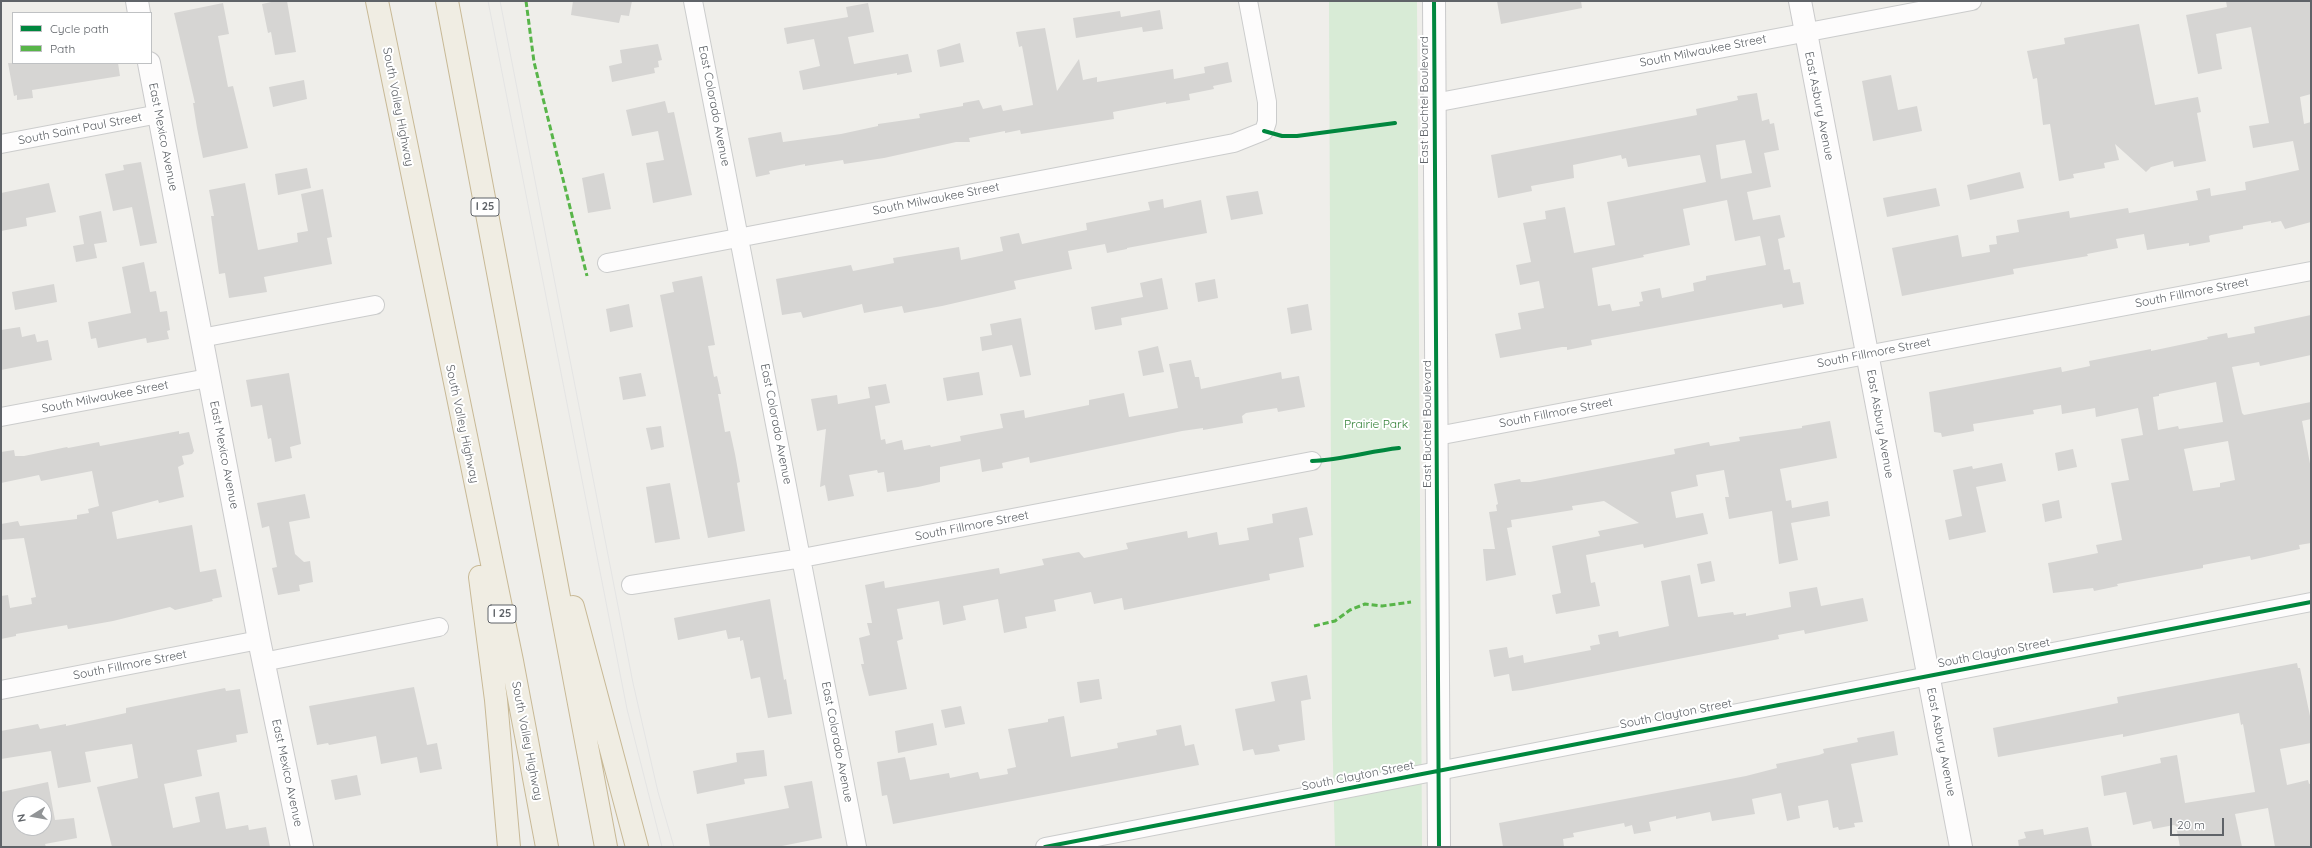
<!DOCTYPE html>
<style>
body{margin:0}
#map{position:relative;width:2312px;height:848px;overflow:hidden;background:#efeeea;font-family:Quicksand,sans-serif}
canvas{display:block}
.frame{position:absolute;inset:0;border:2px solid #5f6368;pointer-events:none}
.legend{position:absolute;left:12px;top:12px;width:140px;height:52px;box-sizing:border-box;background:#fff;border:1px solid #bfc1c3;margin:0;padding:5px 7px;list-style:none;font-size:12px;color:#5f6368}
.legend li{display:flex;align-items:center;gap:8px;height:20px}
.legend b{width:20px;border:1px solid #bfc1c3}
.north{position:absolute;left:12px;top:796px;width:40px;height:40px;box-sizing:border-box;background:#fff;border:1px solid #bfc1c3;border-radius:50%;rotate:259deg;font-size:11px;font-weight:700;line-height:16px;text-align:center;color:#5f6368}
.north::after{content:'';display:block;margin:auto;width:14px;height:18px;background:#919496;clip-path:polygon(50% 0,100% 100%,50% 72%,0 100%)}
.scale{position:absolute;left:2170px;top:818px;width:54px;height:18px;box-sizing:border-box;border:2px solid #5f6368;border-top:0;padding-left:5px;font-size:12px;line-height:14px;white-space:nowrap;color:#5f6368;-webkit-text-stroke:3px #fff;paint-order:stroke}
</style>
<div id="map">
<canvas width="2312" height="848"></canvas>
<div class="frame"></div>
<ul class="legend">
<li><b style="height:5px;background:#00873e"></b>Cycle path</li>
<li><b style="height:5px;background:#58b549"></b>Path</li>
</ul>
<div class="north">N</div>
<div class="scale">20 m</div>
</div>
<script>
const ctx = document.querySelector('canvas').getContext('2d');
ctx.lineJoin = 'round';
function fill(path, color) {
  ctx.fillStyle = color;
  ctx.fill(path, 'evenodd');
}
function trace(path, color, width, dash) {
  ctx.strokeStyle = color;
  ctx.lineWidth = width;
  ctx.lineCap = dash ? 'butt' : 'round';
  ctx.setLineDash(dash || []);
  ctx.stroke(path);
}
function drawText(font, color, halo, rows, align = 'center') {
  ctx.font = font + ' Quicksand,sans-serif';
  ctx.lineWidth = 4;
  ctx.setLineDash([]);
  ctx.textBaseline = 'middle';
  ctx.strokeStyle = halo;
  ctx.fillStyle = color;
  for (const [text, x, y, turn = 0] of rows) {
    ctx.save();
    ctx.translate(x, y);
    ctx.rotate((+turn || 0) * Math.PI / 180);
    ctx.textAlign = isNaN(turn) ? turn : align;
    if (halo) ctx.strokeText(text, 0, 0);
    ctx.fillText(text, 0, 0);
    ctx.restore();
  }
}
fill(new Path2D(`
 M1329,1h88l5,846h-87l-3,-123z`), '#d8ebd6');
fill(new Path2D(`
 M276,1h11l9,51 -21,3 -4,-23 -3,1 -6,-29z
 M573,1h59l-3,15 -8,-1 -2,8 -48,-8z
 M1497,1h84l1,7 -81,16z
 M2226,1h84l1,93 -11,3 4,27 7,-2v100l-26,7 -4,-8 -10,2v-2l-28,5v3l-32,6 -2,1 1,6 -21,4v-3l-42,7 -3,-16 -28,5 2,9 -31,6 1,2 -75,13 1,5 -112,22 -10,-48 66,-13 4,22 28,-5 -1,-7 8,-1 -1,-8 23,-4 -2,-12 52,-9 1,7 58,-10 1,5 69,-13 -2,-9 14,-3 1,8 35,-6 -1,-8 54,-12 -6,-29 -40,7 -4,-22 20,-3 -18,-96 -35,7 6,35 -24,5 -12,-59 41,-8z
 M223,3l6,31 -11,2 10,51 5,-1 15,62 -45,10 -6,-30 -4,-25h2l-21,-90z
 M868,3l6,29 -26,5 6,27 54,-10 4,18 -15,3v-2l-94,17 -4,-19 21,-5 -6,-27 -27,5 -3,-16 64,-11 -2,-10z
 M1160,10l3,19 -20,3 -1,-5 -66,11 -3,-20 47,-7 1,6z
 M2139,24l16,81 43,-8 3,15 -4,1 9,48 -32,6 -1,-6 -22,6 -5,5 -31,-28 4,16 -15,3 1,5 -32,6 1,4 -15,3 -9,-57 -7,1 -6,-47 -4,1 -6,-28 38,-7 -1,-6z
 M1045,28l12,63 22,-32 4,21 14,-3v5l76,-13 1,10 31,-6 -1,-6 24,-5 4,20 -19,4 1,3 -25,5 1,6 -24,4v-2l-53,10 1,7 -93,15 -1,-4 -15,3v-2l-36,7 1,4h-14l-72,16 -40,6 -1,-4 -38,6v-2l-36,7 1,3 -14,3 -8,-39 33,-6 2,10 58,-8 37,-8v-2l42,-6 -1,-4 44,-8v-3l16,-3 4,9 18,-4 2,6 30,-6 -11,-59 -3,1 -3,-15z
 M960,43l4,19 -24,5 -3,-17z
 M658,44l4,16 -4,1 1,6 -5,1 1,5 -43,9 -3,-16 13,-3 -2,-13z
 M8,63h110l2,13 -88,14 1,8 -16,2v-5l-3,1z
 M1891,75l7,35 19,-4 5,25 -49,10 -11,-60z
 M304,80l3,19 -34,8 -4,-20z
 M1757,93l5,28 7,-2 1,5 4,-1 5,27 -15,3 7,34 -24,5 6,28 27,-5 5,22 -7,2 6,31 6,-1 3,14 7,-1 4,22 -21,4 -1,-4 -191,36 1,5 -25,5v-3h-5l-62,11 -5,-24 26,-5 -3,-16 26,-5 -5,-27 -19,4 -4,-20 15,-3 -8,-39 23,-4 -1,-8 20,-4 9,46 41,-8 -8,-43 99,-20 -6,-27 -72,12 -2,-9 -4,1 -1,-4 -48,10 1,13 -43,8 1,5 -34,7 -7,-43 206,-40 -1,-6 38,-8 4,-1 -1,-4zM1745,140l7,33 -31,6 -5,-34zM1727,200l8,41 25,-5 6,29 -60,11v4l-13,3 1,8 -32,7 -2,-10 -19,4 2,9 -4,1 1,4 -28,5 -2,-7 -12,2 -6,-38 52,-11 -1,-2 47,-10 -7,-36z
 M665,101l3,12 6,-1 18,83 -39,8 -7,-40 18,-3 -6,-29 -26,5 -6,-26z
 M141,162l16,81 -17,3 -8,-39 -19,4 -8,-37 19,-4 -1,-5z
 M307,168l4,20 -33,7 -3,-21z
 M2020,172l4,16 -54,12 -3,-15z
 M604,173l7,36 -23,4 -6,-35z
 M49,183l7,29 -30,6 1,8 -26,5v-38z
 M245,183l13,67 40,-8 -1,-9 11,-2 -7,-37 22,-5 9,48 -5,1 5,26 -68,13 3,15 -38,6 -4,-25 -6,1 -8,-58h3l-5,-26z
 M1936,188l4,18 -53,11 -4,-19z
 M1258,191l5,23 -32,6 -5,-24z
 M1163,199l1,9 37,-8 6,33 -80,15v1l-20,4 -2,-9 -37,7 4,18 -58,12 2,8 -74,17 -38,7 -2,-7 -38,7 -2,-9 -59,14 -2,-6 -19,3 -6,-36 75,-14 2,6 41,-8 -1,-5 66,-11 2,13 42,-9 -3,-14 19,-4 3,11 65,-14 -1,-7 64,-13 -2,-8z
 M101,211l6,31 -13,2 3,14 -21,4 -3,-16 11,-2 -5,-28z
 M144,262l6,30 6,-1 4,21 7,-1 3,19 -3,1 2,8 -22,4 -1,-5 -48,10 -2,-10 -5,1 -3,-17 43,-9 -9,-46z
 M702,276l13,69 -7,1 6,31 3,-1 4,18h-3l7,38 5,-1 5,23 5,28 -3,1 8,48 -37,7 -48,-243 14,-3 -2,-10z
 M1162,278l6,31 -47,9 1,7 -27,5 -4,-23 52,-10 -3,-14z
 M1215,279l3,19 -20,4 -3,-19z
 M54,284l3,18 -42,8 -3,-18z
 M629,304l4,23 -23,5 -4,-23z
 M1308,304l4,26 -21,4 -4,-26z
 M2311,315v40l-51,11 -1,-4 -27,5 10,46 2,2 67,-13v17l-9,2 9,48v74l-12,2 1,4 -49,11 -1,-4 -47,9v3l-86,16 1,2 -24,5 -1,-3 -40,5 -5,-30 50,-10 -2,-8 26,-5 -11,-57 18,-3 -8,-41 22,-4 -5,-27 -42,9 -1,-9 -33,6 -1,-9 -28,5 1,4 -61,10 1,7 -32,6 -1,-4 -7,-1 -5,-40 132,-25 1,5 28,-6 -1,-5 62,-12v2l57,-12 -1,-2 20,-4 1,5 27,-5 -1,-6zM2216,382l7,40 -44,7 -1,-3 -20,4 -5,-33 6,-1v-2zM2228,441l7,39 -15,3v4l-27,4 -9,-42z
 M1021,318l10,57 -11,2 -8,-32 -30,6 -2,-14 12,-2 -2,-11z
 M20,327l2,10 13,-3 2,8 11,-2 4,20 -51,10v-40z
 M1158,346l6,26 -21,4 -5,-25z
 M1191,360l4,17h4l2,12 80,-17 1,7 17,-3 6,31 -27,5 -1,-4 -31,5 -4,3 1,7 -40,7v-2l-21,3 -152,32 -1,-6 -27,6 1,5 -21,4 -2,-13 -40,8v15l-22,5 -31,5 -3,-20 -6,1 -1,-3 -28,5 5,21 -26,5 -3,-16 -5,2 6,-58 -9,2 -6,-32 26,-4 1,9 32,-6 -2,-11 18,-3 4,19 -15,3 6,34 4,-1 1,5 16,-4 2,10 26,-5 1,2 30,-6 -1,-5 43,-8 -3,-14 24,-4 1,8 64,-13v-5l35,-7 5,24 49,-9 -9,-44z
 M979,372l4,23 -36,6 -4,-23z
 M289,373l12,71 -11,3 2,11 -17,4 -4,-24 -3,1 -6,-34 -11,2 -5,-27z
 M641,373l5,23 -23,4 -4,-23z
 M1830,421l7,37 -57,11 6,32 5,-1 1,8 36,-7 2,15 -39,7 7,37 -19,4 -7,-53 -43,8 -4,-22h4l-5,-27 -28,5 2,11 -27,6 5,26 27,-5 5,21 -64,14 -1,-4 -57,11 5,28 4,-1 5,24 -44,8 -4,-19 9,-2 -9,-47 48,-10 -2,-5 41,-8 -35,-22 -32,5 1,4 -62,10 1,7 -5,1 9,47 -30,6 -3,-32h12l-6,-37 8,-1 -1,-6 2,-1 -4,-20 26,-5 1,3h9l145,-28 -1,-5 35,-7 1,4 30,-5 -1,-4 63,-9v-2z
 M661,426l3,21 -13,3 -5,-22z
 M179,431v3l10,-2 5,19 -2,3 -10,2 2,8 -6,3 6,30 -25,6 -1,-3 -46,12 5,27 75,-14 8,47 16,-3 6,28 -10,2 1,2 -38,9 -5,-3 -57,14 -45,8 -1,-4 -51,9v2l-15,3v-43l7,-1 2,13 22,-4 -1,-6 5,-1 -12,-59 -23,2v-16l17,-3 2,5 57,-7v-4l12,-2 -1,-4 11,-3 -7,-35 -51,10 -2,-6 -38,8v-31l13,-2 1,6h9l43,-9 1,1 31,-6 1,4z
 M2073,449l4,18 -19,4 -3,-18z
 M2002,463l4,18 -30,6 10,45 -37,8 -4,-20 17,-4 -9,-46 19,-4 1,3z
 M670,483l10,56 -25,4 -9,-56z
 M305,494l5,24 -21,4 6,32 9,8 6,-1 3,21 -14,3 1,6 -22,4 -6,-27 5,-1 -8,-41 -7,2 -5,-25z
 M2059,500l3,18 -17,4 -3,-18z
 M1307,507l6,28 -14,3 5,29 -35,7 1,6 -146,30 -2,-12 -28,6 -3,-12 -37,8 2,11 -31,6 2,11 -23,5 -6,-34 -35,7 3,14 -23,5 -4,-24 -42,8 6,30 -6,2 10,48 -38,7 -8,-32h3l-5,-26 11,-3 -3,-12h5l-7,-38 19,-4 1,7 114,-20 1,6 44,-9 -2,-6 37,-7 5,6 44,-9 -2,-6 61,-12 1,7 29,-6 2,13 30,-5 -2,-12 26,-5 -1,-9z
 M1711,561l4,20 -14,3 -4,-20z
 M1690,575l8,42 35,-5 1,3 12,-2v3l45,-9 -2,-15 28,-5 4,19 42,-8 5,23 -63,13 -1,-4 -26,5 1,4 -257,51 -10,1 -3,-17 -15,3 -5,-27 18,-3 2,11 14,-3 1,8 67,-13 -1,-4 10,-2 -2,-9 20,-4 1,6 50,-11 -8,-45z
 M770,599l14,81 2,-1 6,35 -24,4 -8,-41 -9,2 -8,-39 -3,1v-4l-12,2 -2,-9 -48,10 -4,-22z
 M2297,663l1,5h2l11,53v22l-31,6 7,36 21,-5 1,4 2,-1v64h-36l-7,-39 -33,6 7,33h-62l-4,-21 -2,-1 -21,4 -2,-8 -18,4 -7,-33 -22,4 -3,-20 60,-13 -1,-5 17,-3 8,48 70,-11 -12,-68 -2,1 -2,-12 -116,24v-3l-125,23 -5,-29 125,-25 -1,-6z
 M1307,675l4,24 -10,2 4,39 -27,5 2,6 -10,2 -15,2 -2,-6 -10,2 -8,-42 40,-8 -4,-19z
 M1099,679l3,20 -22,4 -3,-21z
 M414,687l13,58 10,-2 5,26 -22,4 -3,-16 -36,7 -5,-28 -47,9 -1,-2 -11,2 -8,-39z
 M225,688l1,3 14,-2 8,44 -12,2 1,7 -40,8 5,26 -38,8 9,44 27,-6 -5,-25 24,-5 7,37 22,-4 1,5 17,-3 4,20h-158l-15,-60 41,-9 -6,-34 -47,8 6,30 -33,6 -7,-37 -50,8v-28l37,-7 2,5 26,-5v2l60,-13v-5z
 M961,706l4,18 -20,4 -4,-18z
 M1064,716l7,41 47,-9 -1,-5 40,-8 -1,-5 25,-5 4,21 9,-2 5,21 -306,59 -6,-29 -5,1 -5,-34 28,-5 5,23 39,-7 1,5 28,-6 2,7 28,-5 -1,-5 9,-2 -8,-38 40,-7v-3z
 M933,723l4,22 -39,8 -3,-22z
 M1894,731l4,24 -47,9 12,58 -9,1 1,4 -16,3 -1,-3 -5,1 -5,-28 -30,6 2,12 -13,3 -6,-28 -29,6 3,15 -43,7 -2,-9 -34,7v-3l-27,6 2,9 -17,3 -2,-9 -7,2 -1,-4 -51,10 1,4 -11,2 1,8h-61l-4,-24 247,-47 31,-8 -1,-4 43,-9 5,-2 -1,-4 35,-7 -1,-4z
 M764,750l3,26 -23,3 1,5 -48,10 -4,-23 44,-9 -1,-9z
 M357,775l4,20 -26,5 -4,-20z
 M812,781l10,57 -45,9h-67l-4,-23 83,-16 -5,-22z
 M48,782l7,38 19,-2 3,20 -32,6 1,3h-45v-55zM20,804h24v24h-24z
 M2088,827l4,20h-73l-1,-7 8,-2 -2,-6 19,-3 1,6z`), '#d6d5d3');
const street = new Path2D(`
 M693,1l164,846
 M1434,103l538,-102
 M1,144l158,-30
 M607,263l627,-120 30,-12 3,-9v-20l-19,-101
 M201,338l174,-33
 M1,417l207,-39
 M1437,436l874,-165
 M631,585l171,-27 510,-97
 M263,662l176,-35
 M1,690l258,-50
 M1045,847l1266,-245`);
const secondary = new Path2D(`
 M137,1l2,12
 M1434,1l5,846
 M1800,1l161,846
 M149,63l110,577 43,207`);
const highway = new Path2D(`
 M377,1l135,660 35,186
 M447,1l159,846
 M480,577l16,123 13,147
 M573,607l64,240`);
trace(street, '#cbcccc', 20);
trace(secondary, '#cacacb', 24);
trace(highway, '#c8b996', 24);
trace(street, '#fdfcfc', 18);
trace(secondary, '#fdfcfc', 22);
trace(highway, '#f0ede3', 22);
trace(new Path2D(`
 M488,1l139,708 35,138
 M500,1l133,682 25,109 16,55`), '#e4e4e4', 1);
trace(new Path2D(`
 M526,1l8,61 53,214
 M1314,626l21,-5 15,-11 15,-6 17,2 29,-4`), '#58b549', 3, [6, 3]);
trace(new Path2D(`
 M1434,1l5,846
 M1264,131l18,5h15l98,-13
 M1312,461c30,-1 58,-10 87,-13
 M1045,847l1266,-245`), '#00873e', 4);
for (const [x, y, w] of [
 [485,207,28],
 [502,614,28]
]) {
  const box = new Path2D();
  box.roundRect(x - w / 2, y - 9, w, 18, 3);
  ctx.fillStyle = '#fff';
  ctx.fill(box);
  trace(box, '#5f6368', 1);
}
drawText('bold 11px', '#5f6368', null, [
 ["I 25",485,207],
 ["I 25",502,614]
]);
drawText('12px', '#5f6368', '#fff', [
 ["South Milwaukee Street",1703,51,-11],
 ["East Buchtel Boulevard",1424,100,-90],
 ["East Colorado Avenue",714,106,79],
 ["East Asbury Avenue",1819,106,79],
 ["South Valley Highway",398,107,79],
 ["South Saint Paul Street",80,129,-11],
 ["East Mexico Avenue",163,137,79],
 ["South Milwaukee Street",936,199,-11],
 ["South Fillmore Street",2192,293,-11],
 ["South Fillmore Street",1874,353,-11],
 ["South Milwaukee Street",105,397,-11],
 ["South Fillmore Street",1556,413,-11],
 ["South Valley Highway",462,424,78],
 ["East Colorado Avenue",776,424,79],
 ["East Buchtel Boulevard",1427,424,-90],
 ["East Asbury Avenue",1880,424,80],
 ["East Mexico Avenue",224,455,79],
 ["South Fillmore Street",972,526,-11],
 ["South Clayton Street",1994,653,-11],
 ["South Fillmore Street",130,665,-11],
 ["South Clayton Street",1676,714,-11],
 ["South Valley Highway",527,741,79],
 ["East Colorado Avenue",837,742,79],
 ["East Asbury Avenue",1941,742,79],
 ["East Mexico Avenue",287,773,78],
 ["South Clayton Street",1358,776,-11]
]);
drawText('12px', '#348238', '#fff', [
 ["Prairie Park",1376,424]
]);
</script>
